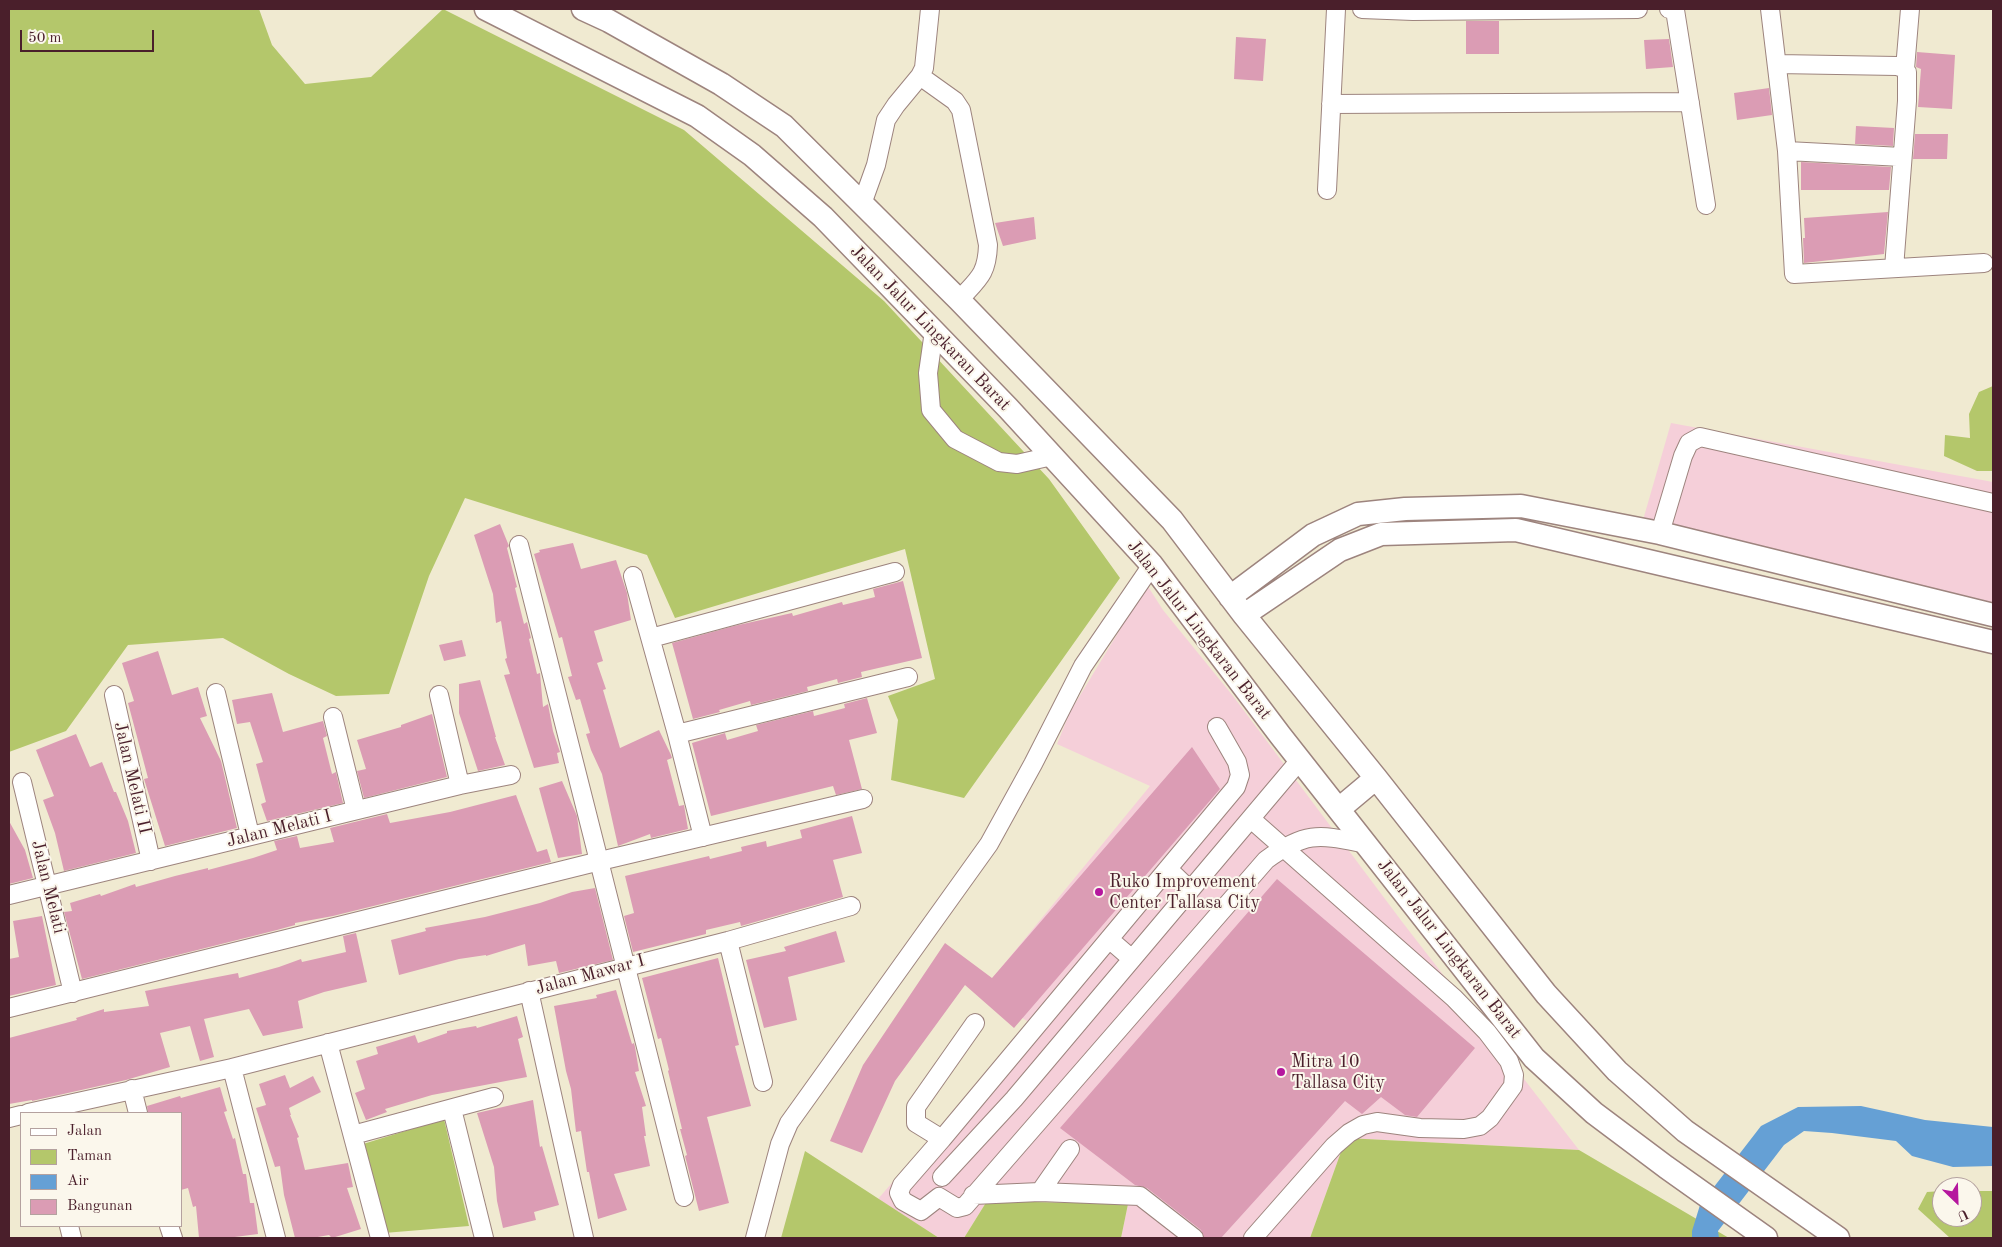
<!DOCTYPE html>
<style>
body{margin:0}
#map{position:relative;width:2002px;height:1247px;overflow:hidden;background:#f0ead1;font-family:"Old Standard TT",serif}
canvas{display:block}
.frame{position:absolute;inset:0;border:10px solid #4a1f2b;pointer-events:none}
.legend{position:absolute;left:20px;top:1112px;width:162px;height:115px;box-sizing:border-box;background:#fbf7ec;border:1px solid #b4a19f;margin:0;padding:6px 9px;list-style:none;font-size:15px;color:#4a1f2b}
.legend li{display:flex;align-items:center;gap:10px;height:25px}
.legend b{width:25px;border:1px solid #b4a19f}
.north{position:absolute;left:1932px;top:1177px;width:50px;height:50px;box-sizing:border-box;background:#fbf7ec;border:1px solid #b4a19f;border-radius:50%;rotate:156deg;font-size:14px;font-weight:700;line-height:20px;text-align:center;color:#4a1f2b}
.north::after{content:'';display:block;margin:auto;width:18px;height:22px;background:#b5179e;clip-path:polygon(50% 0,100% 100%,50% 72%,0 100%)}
.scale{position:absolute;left:20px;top:30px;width:134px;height:22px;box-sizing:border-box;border:2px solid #4a1f2b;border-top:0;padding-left:6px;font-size:15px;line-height:18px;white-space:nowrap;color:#4a1f2b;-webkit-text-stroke:4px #fbf7ec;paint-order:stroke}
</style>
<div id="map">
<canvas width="2002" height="1247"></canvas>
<div class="frame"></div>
<ul class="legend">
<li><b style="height:6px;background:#fff"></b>Jalan</li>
<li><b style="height:14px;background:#b4c76b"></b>Taman</li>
<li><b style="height:14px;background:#65a0d5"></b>Air</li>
<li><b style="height:14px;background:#db9cb4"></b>Bangunan</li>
</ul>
<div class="north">U</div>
<div class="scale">50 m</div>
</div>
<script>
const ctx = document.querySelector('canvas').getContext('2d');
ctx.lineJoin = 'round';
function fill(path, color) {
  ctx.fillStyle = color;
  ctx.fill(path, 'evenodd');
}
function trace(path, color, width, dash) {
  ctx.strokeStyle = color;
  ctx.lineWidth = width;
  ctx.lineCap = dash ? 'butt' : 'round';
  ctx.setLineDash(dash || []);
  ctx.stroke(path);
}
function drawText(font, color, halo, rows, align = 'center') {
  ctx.font = font + ' "Old Standard TT",serif';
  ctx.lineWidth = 4;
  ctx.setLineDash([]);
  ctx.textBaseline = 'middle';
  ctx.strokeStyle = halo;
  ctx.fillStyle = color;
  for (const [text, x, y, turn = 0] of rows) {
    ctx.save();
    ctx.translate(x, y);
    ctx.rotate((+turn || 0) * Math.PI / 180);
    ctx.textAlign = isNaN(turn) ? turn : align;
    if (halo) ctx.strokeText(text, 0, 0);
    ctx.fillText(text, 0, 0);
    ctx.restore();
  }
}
fill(new Path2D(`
 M1671,423l322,59v123l-350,-85z
 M1147,585l16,25 70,86 170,227 176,227 -233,-12 -36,100h-189l7,-34 -141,-3 -23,37h-25l-61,-39 152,-176 -48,-32 168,-205 -93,-42 13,-32z`), '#f5cfd9');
fill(new Path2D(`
 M9,9h250l13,36 33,39 66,-7 72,-68 241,121 200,171 165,178 71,99 -156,220 -73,-18 7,-60 -10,-24 47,-17 -30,-130 -230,69 -28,-63 -182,-57 -36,78 -40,118 -53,2 -47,-22 -66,-36 -95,7 -62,86 -57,21z
 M1993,386v85h-16l-33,-15 1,-21 25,3 -1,-24 10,-22z
 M444,1119l25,107 -85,7 -24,-88z
 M1346,1138l233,12 150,88h-419z
 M805,1151l134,87h-158z
 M1942,1191v26h30v-26h21v47h-43l-32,-29 9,-17z
 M987,1201l141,3 -7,34h-157z`), '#b4c76b');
fill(new Path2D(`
 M1861,1106l64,14 68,7v39l-40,1 -41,-11 -16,-15 -64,-8 -28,-2 -20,14 -66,86 1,7h-27v-7l8,-26 61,-79 37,-19z`), '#65a0d5');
fill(new Path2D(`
 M1466,21h33v33h-33z
 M1236,37l30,2 -3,42 -29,-2z
 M1669,39l4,28 -27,2 -2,-29z
 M1917,52l38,3 -3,54 -34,-2 3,-38 -5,-2z
 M1769,88l3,27 -35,5 -3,-27z
 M1856,126l38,2 -1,18 -38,-2z
 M1915,134h33l-1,25h-34z
 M1801,162l90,5 -2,23h-88z
 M1888,212l-4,42 -80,9 -1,-25h2l-1,-20z
 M1034,217l2,22 -33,7 -8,-23z
 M500,524l9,22 -2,2 10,39 -2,1 9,36 3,-2 4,16 -2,1 8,35 3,-1 3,34 5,-3 5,27 7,21 -3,1 2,10 -25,5 -30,-93 6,-1 -5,-15 2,-1 -6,-37 -5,2 -3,-29 -19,-59z
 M573,543l8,26 35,-9 11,33 4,27 -37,11 9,30 -6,2 9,26 -3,1 17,58 39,-18 12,25 1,3 -5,2 12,46 5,-1 4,24 -37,9 -1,-4 -32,12 -16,-72 -11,-24 -5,-16 4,-1 -10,-34 -4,1 -8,-23 4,-1 -10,-39 -3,1 -25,-84 6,-2 -1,-2z
 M903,581l19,77 -61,14 1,5 -24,6 -1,-4 -30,8 1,4 -57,14 -1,-4 -31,9 1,2 -27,7 -21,-76 62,-17 58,-13 1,3 49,-14 1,3 32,-8 -2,-8z
 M462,640l4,16 -22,5 -5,-16z
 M158,651l14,44 26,-8 9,29 -7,2 21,43 16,67 -72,18 -21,-67 4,-1 -20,-75 6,-2 -12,-38z
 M480,680l16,57h-1l10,28 -27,6 -19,-58v-29z
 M272,693l11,39 40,-11 4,15 -4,2 9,36 4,-2 7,31 -76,18 -6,-17 5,-2 -10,-38 7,-2 -13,-40 -13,2 -5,-24z
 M867,698l10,35 -28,7 13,49 -26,6 -3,-9 -122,30 -19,-73 33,-10 2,7 31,-9 -2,-6 57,-14 1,5 31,-8 -1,-4z
 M432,714l15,63 -83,21 -7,-27 9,-2 -9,-29 44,-13v-2z
 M76,734l14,33 12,-5 12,30h2l12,29 8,32 -72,18 -9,-38 -12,-33 11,-4 -18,-46z
 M1192,747l28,42 -206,239 -49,-43 -70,96 -33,72 -32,-12 33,-76 82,-122 47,35z
 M562,781l15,35 5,38 -24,4 -19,-70z
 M516,795l21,57 10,-3 4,13 -218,54 -38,7v2l-18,5 -195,49 -18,-67 8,-1 -2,-8 30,-9 1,2 34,-12 1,3 39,-11 33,-8v2l45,-12 24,-8 -3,-9 23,-5 3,12 34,-6 -4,-14 57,-14 3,9 60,-11z
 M852,816l10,37 -29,7 10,37 -102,29 -1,-4 -34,8v4l-73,18 -9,-36 10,-3 -9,-37 84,-20 1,3 32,-8 -1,-4 25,-6 1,6 35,-9 -2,-8z
 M9,821l16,29 8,28 -24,6z
 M1277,879l198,169 -58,69 -12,-2 -24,-18 -19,17 -17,-13 -124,137h-17l-3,-8 -54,-42 -12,-3 -75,-57z
 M595,888l18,72 -54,13 -3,-12 -28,5 -3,-22 -39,12v-1l-27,4 -60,16 -8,-35 35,-9 -1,-3 60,-11 55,-14 32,-11z
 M42,916l14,69 -47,11v-37l10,-2 -6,-36z
 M836,931l9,31 -57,15 9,43 -33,8 -18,-68 40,-9 -2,-4z
 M356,933l11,49 -43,10 -26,9 5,27 -40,8 -14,-27 -45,10 10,38 -14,4 -10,-35 -30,7 10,34 -44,13 -94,21v-1l-23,4v-66l68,-18 -1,-2 28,-9v3l45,-6 -4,-15 93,-18 1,5 40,-11 22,-8 1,3 44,-10 -3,-16z
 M718,958l21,87 -4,1 16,60 -44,11 22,86 -30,8 -14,-55 2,-1 -7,-26h2l-14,-58 1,-1 -8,-32 -3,1 -16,-61z
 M616,990l16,54 2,-1 1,4 4,24 -4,1 11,34 -4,1 4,29h-2l6,30 -36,8 13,36 -29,9 -9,-47h-2l-6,-41 -5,1 -5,-43 -5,-18 -12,-65 43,-8 -1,-3z
 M517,1016l6,21 -5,2 9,38 -95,18 -47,14 2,3 -21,8 -11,-27 10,-4 -9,-28 22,-7 -2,-7 39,-12 3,8 29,-10v-2l29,-5 1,2z
 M285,1075l5,13 23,-12 8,16 -32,16 2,7h-1l9,22 -2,1 8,32 43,-7 5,24 -6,1 14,41 -29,9 -3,-3 -17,3h-17l-11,-43 -4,-29 -5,1 -19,-59 10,-3 -7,-21z
 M220,1087l7,24 -3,1 9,27 2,-1 8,36h3l4,29h4l4,31 -31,4h-28l-3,-32 -3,1 -5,-19 -7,2v-77h-33l-1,-7 33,-10 1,2z
 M533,1100l7,47 2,-1 17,59 -25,7 2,8 -33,8 -6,-27 -3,-34 -17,-54z`), '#db9cb4');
const minor = new Path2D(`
 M1362,9l51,2 225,-2
 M1669,9l6,1 31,195
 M1770,9l17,142 7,123 190,-11
 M1777,64l120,2 6,2 4,4v29l-13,167
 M1905,69l5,-60
 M920,76l35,25 6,9 27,135c-1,30 -10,34 -29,55
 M1331,104l359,-2
 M1787,151l115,6
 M1327,190l9,-181
 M862,204l14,-39 10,-45 10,-15 24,-29 4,-8 6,-59
 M934,331l-6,42 3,37 24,29 44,23 18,2 35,-8
 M1660,533l23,-77 6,-13 11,-6 293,66
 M519,545l165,652
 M633,576l44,158 26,103
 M651,638l244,-66
 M216,693l34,142
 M114,695l37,166
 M439,695l21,90
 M333,717l23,93
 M677,734l231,-57
 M22,782l51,211
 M1251,819l203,179 33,34 22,29 5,14 -1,11 -23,32 -10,8 -16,3 -44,-1 -43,-6 -14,3 -14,8 -15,13 -81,92
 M1168,869l22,21
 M9,895l451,-110 51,-10
 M1109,939l23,20
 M728,941l35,141
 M529,991l55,247
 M9,1008l591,-147 263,-62
 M975,1023l-59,84v16l26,16 -40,46 -3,8 4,8 18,10 18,-14 18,11 8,-2 301,-346c41,-30 54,-25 101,-16
 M328,1043l52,195
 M232,1068l44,170
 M132,1089l6,24
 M452,1109l32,129
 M28,1113l204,-45 496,-127 123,-35
 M9,1118l12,-3
 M353,1135l141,-38
 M942,1139l294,-352 4,-12 -3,-13 -20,-35
 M942,1177l72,-78 286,-339
 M1040,1192l30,-43
 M973,1195l67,-3 100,4 54,42
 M69,1226l3,12
 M169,1226l4,12
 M755,1238l25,-94 9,-21 200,-279 44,-80 50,-98 69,-101`);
const major = new Path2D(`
 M486,9l211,107 55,39 71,62 185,191 144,157 128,170 254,323 60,55 72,54 100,71
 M583,9l26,12 112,63 63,42 175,174 213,220 72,95 132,163 170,216 71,77 68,60 153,107
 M1230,597l83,-62 45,-21 47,-5 116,-3 139,27 333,82
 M1244,615l96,-65 41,-16 135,-4 477,112
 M1339,809l37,-31`);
trace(minor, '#9d847e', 20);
trace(major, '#9d847e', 25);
trace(minor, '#fff', 18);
trace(major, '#fff', 22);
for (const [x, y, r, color] of [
 [1099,892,5,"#b5179e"],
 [1281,1072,5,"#b5179e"]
]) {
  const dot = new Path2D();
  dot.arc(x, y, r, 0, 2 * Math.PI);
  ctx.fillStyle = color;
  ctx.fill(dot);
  trace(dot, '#fbf7ec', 2);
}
drawText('18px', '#4a1f2b', '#fbf7ec', [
 ["Jalan Jalur Lingkaran Barat",930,328,46],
 ["Jalan Jalur Lingkaran Barat",1199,630,52],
 ["Jalan Melati II",132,778,77],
 ["Jalan Melati I",279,829,-14],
 ["Jalan Melati",48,887,76],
 ["Jalan Jalur Lingkaran Barat",1449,949,52],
 ["Jalan Mawar I",590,975,-15]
]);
drawText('18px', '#4a1f2b', '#fbf7ec', [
 ["Ruko Improvement",1109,882],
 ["Center Tallasa City",1109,903],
 ["Mitra 10",1291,1062],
 ["Tallasa City",1291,1083]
], 'left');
</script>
